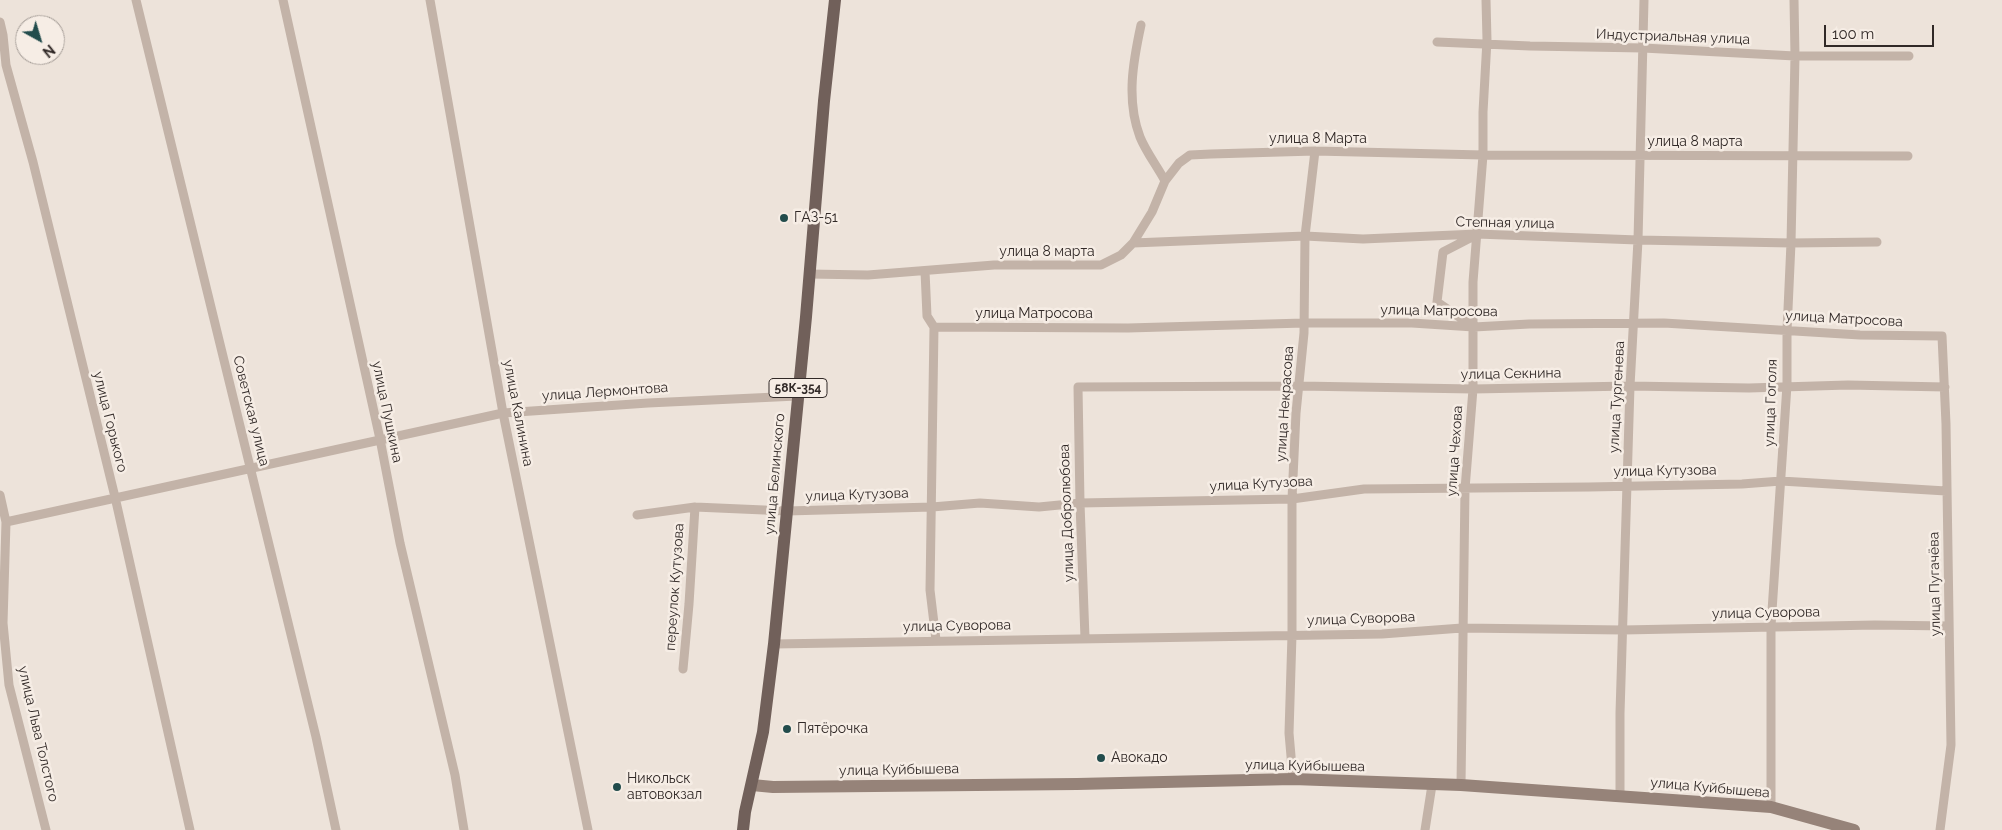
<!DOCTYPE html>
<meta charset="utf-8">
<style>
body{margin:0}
#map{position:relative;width:2002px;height:830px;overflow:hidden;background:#ede3da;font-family:Raleway,sans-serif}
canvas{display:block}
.north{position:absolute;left:15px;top:15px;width:50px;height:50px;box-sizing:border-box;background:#f6ede5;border:1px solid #a79f99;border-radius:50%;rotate:141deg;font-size:14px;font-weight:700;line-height:20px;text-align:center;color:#312927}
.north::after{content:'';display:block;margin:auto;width:18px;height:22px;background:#224c4c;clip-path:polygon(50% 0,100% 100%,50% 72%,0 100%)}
.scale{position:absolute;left:1824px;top:25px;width:110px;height:22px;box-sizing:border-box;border:2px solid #312927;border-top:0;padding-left:6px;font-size:15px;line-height:18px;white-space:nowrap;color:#312927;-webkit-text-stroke:4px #f6ede5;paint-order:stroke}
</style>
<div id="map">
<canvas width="2002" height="830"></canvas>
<div class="north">N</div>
<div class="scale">100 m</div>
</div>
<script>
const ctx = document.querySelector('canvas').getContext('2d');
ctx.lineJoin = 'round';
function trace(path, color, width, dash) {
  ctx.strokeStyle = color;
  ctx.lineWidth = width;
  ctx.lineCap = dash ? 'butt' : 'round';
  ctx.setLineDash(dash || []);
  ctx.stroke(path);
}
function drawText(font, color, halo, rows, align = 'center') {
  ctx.font = font + ' Raleway,sans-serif';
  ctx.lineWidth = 5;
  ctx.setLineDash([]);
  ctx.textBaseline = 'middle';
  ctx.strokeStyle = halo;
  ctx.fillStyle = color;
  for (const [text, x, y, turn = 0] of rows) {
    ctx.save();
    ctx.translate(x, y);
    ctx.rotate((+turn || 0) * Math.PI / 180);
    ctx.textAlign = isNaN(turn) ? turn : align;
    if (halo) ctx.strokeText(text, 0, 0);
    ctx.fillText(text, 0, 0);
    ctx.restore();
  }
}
trace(new Path2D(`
 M136,0l180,737 20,93
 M283,0l97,439 20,104 55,232 9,55
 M430,0l73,413 85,417
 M0,22l3,13 3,30 27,97 82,335 75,333
 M1437,42l93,4 113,2 152,8h114
 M1165,181l14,-18 11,-8 21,-1 104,-3 168,4 425,1
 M1474,236l-31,16 -6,50 37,25
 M1133,243l172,-7 58,3 114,-5 161,6 153,3 86,-1
 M925,271l2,45 7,11
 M809,274l59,1 126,-10h107l20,-10 12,-12 19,-31 13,-31c-8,-15 -19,-29 -25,-44 -14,-37 -7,-75 1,-112
 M934,327l194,1 176,-5h108l62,4 55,-3 135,-1 196,12 82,1 4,88 5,321 -11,85
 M934,327l-4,263 6,50
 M0,495l6,27 -3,101 6,62 37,145
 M637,515l58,-8 92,4 145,-4 48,-4 59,4 41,-4 212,-4 72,-10 225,-2 153,-3 39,-3 165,10
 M6,522l497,-109 145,-10 149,-7
 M1085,638l-5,-135 -2,-116 222,-1 173,3 157,-3 119,2 99,-3 97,2
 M774,644l608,-10 80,-6 161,2 252,-5 74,1
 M683,669l6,-65 6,-97
 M1293,779l-4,-46 3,-98v-136l4,-86 8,-80 1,-97 10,-85
 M1461,785l4,-296 8,-100v-107l10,-127v-43l4,-72 -1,-40
 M1620,795v-82l10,-327 8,-146 6,-240
 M1771,807v-181l16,-241v-54l4,-88 4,-187 -1,-56
 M1425,830l7,-45`), '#c3b3a8', 9);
trace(new Path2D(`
 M752,785l21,2 304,-3 216,-5 168,6 310,22 83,23`), '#968379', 12);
trace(new Path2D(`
 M743,830l2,-18 18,-80 11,-88 32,-327 18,-216 11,-101`), '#71605a', 12);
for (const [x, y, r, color] of [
 [784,218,5,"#224c4c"],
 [787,729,5,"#224c4c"],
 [1101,758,5,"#224c4c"],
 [617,787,5,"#224c4c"]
]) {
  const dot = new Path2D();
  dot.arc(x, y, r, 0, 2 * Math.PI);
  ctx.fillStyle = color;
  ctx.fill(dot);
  trace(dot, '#f6ede5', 2);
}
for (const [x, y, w] of [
 [798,388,58]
]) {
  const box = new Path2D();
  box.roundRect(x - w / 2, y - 9.5, w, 19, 4);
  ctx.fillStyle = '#f6ede5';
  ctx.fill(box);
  trace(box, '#312927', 1);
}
drawText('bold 12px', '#312927', null, [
 ["58К-354",798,388]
]);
drawText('14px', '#312927', '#f6ede5', [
 ["Индустриальная улица",1673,37,2],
 ["улица 8 Марта",1318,139],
 ["улица 8 марта",1695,142],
 ["Степная улица",1505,223,1],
 ["улица 8 марта",1047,252],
 ["улица Матросова",1439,311,1],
 ["улица Матросова",1034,314],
 ["улица Матросова",1844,319,3],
 ["улица Секнина",1511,374,-1],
 ["улица Лермонтова",605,392,-4],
 ["улица Тургенева",1617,397,-87],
 ["улица Гоголя",1771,403,-88],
 ["улица Некрасова",1285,404,-86],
 ["Советская улица",251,411,76],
 ["улица Пушкина",387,412,78],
 ["улица Калинина",518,413,79],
 ["улица Горького",110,422,76],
 ["улица Чехова",1455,451,-86],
 ["улица Кутузова",1665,471,-1],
 ["улица Белинского",775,474,-85],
 ["улица Кутузова",1261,484,-3],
 ["улица Кутузова",857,495,-2],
 ["улица Добролюбова",1067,513,-92],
 ["улица Пугачёва",1935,584,-91],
 ["переулок Кутузова",675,587,-86],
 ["улица Суворова",1766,613,-1],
 ["улица Суворова",1361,619,-2],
 ["улица Суворова",957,626,-1],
 ["улица Льва Толстого",38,734,77],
 ["улица Куйбышева",1305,766,1],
 ["улица Куйбышева",899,770,-1],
 ["улица Куйбышева",1710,788,5]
]);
drawText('14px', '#312927', '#f6ede5', [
 ["ГАЗ-51",794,218],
 ["Пятёрочка",797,729],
 ["Авокадо",1111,758],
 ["Никольск",627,779],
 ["автовокзал",627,795]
], 'left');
</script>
